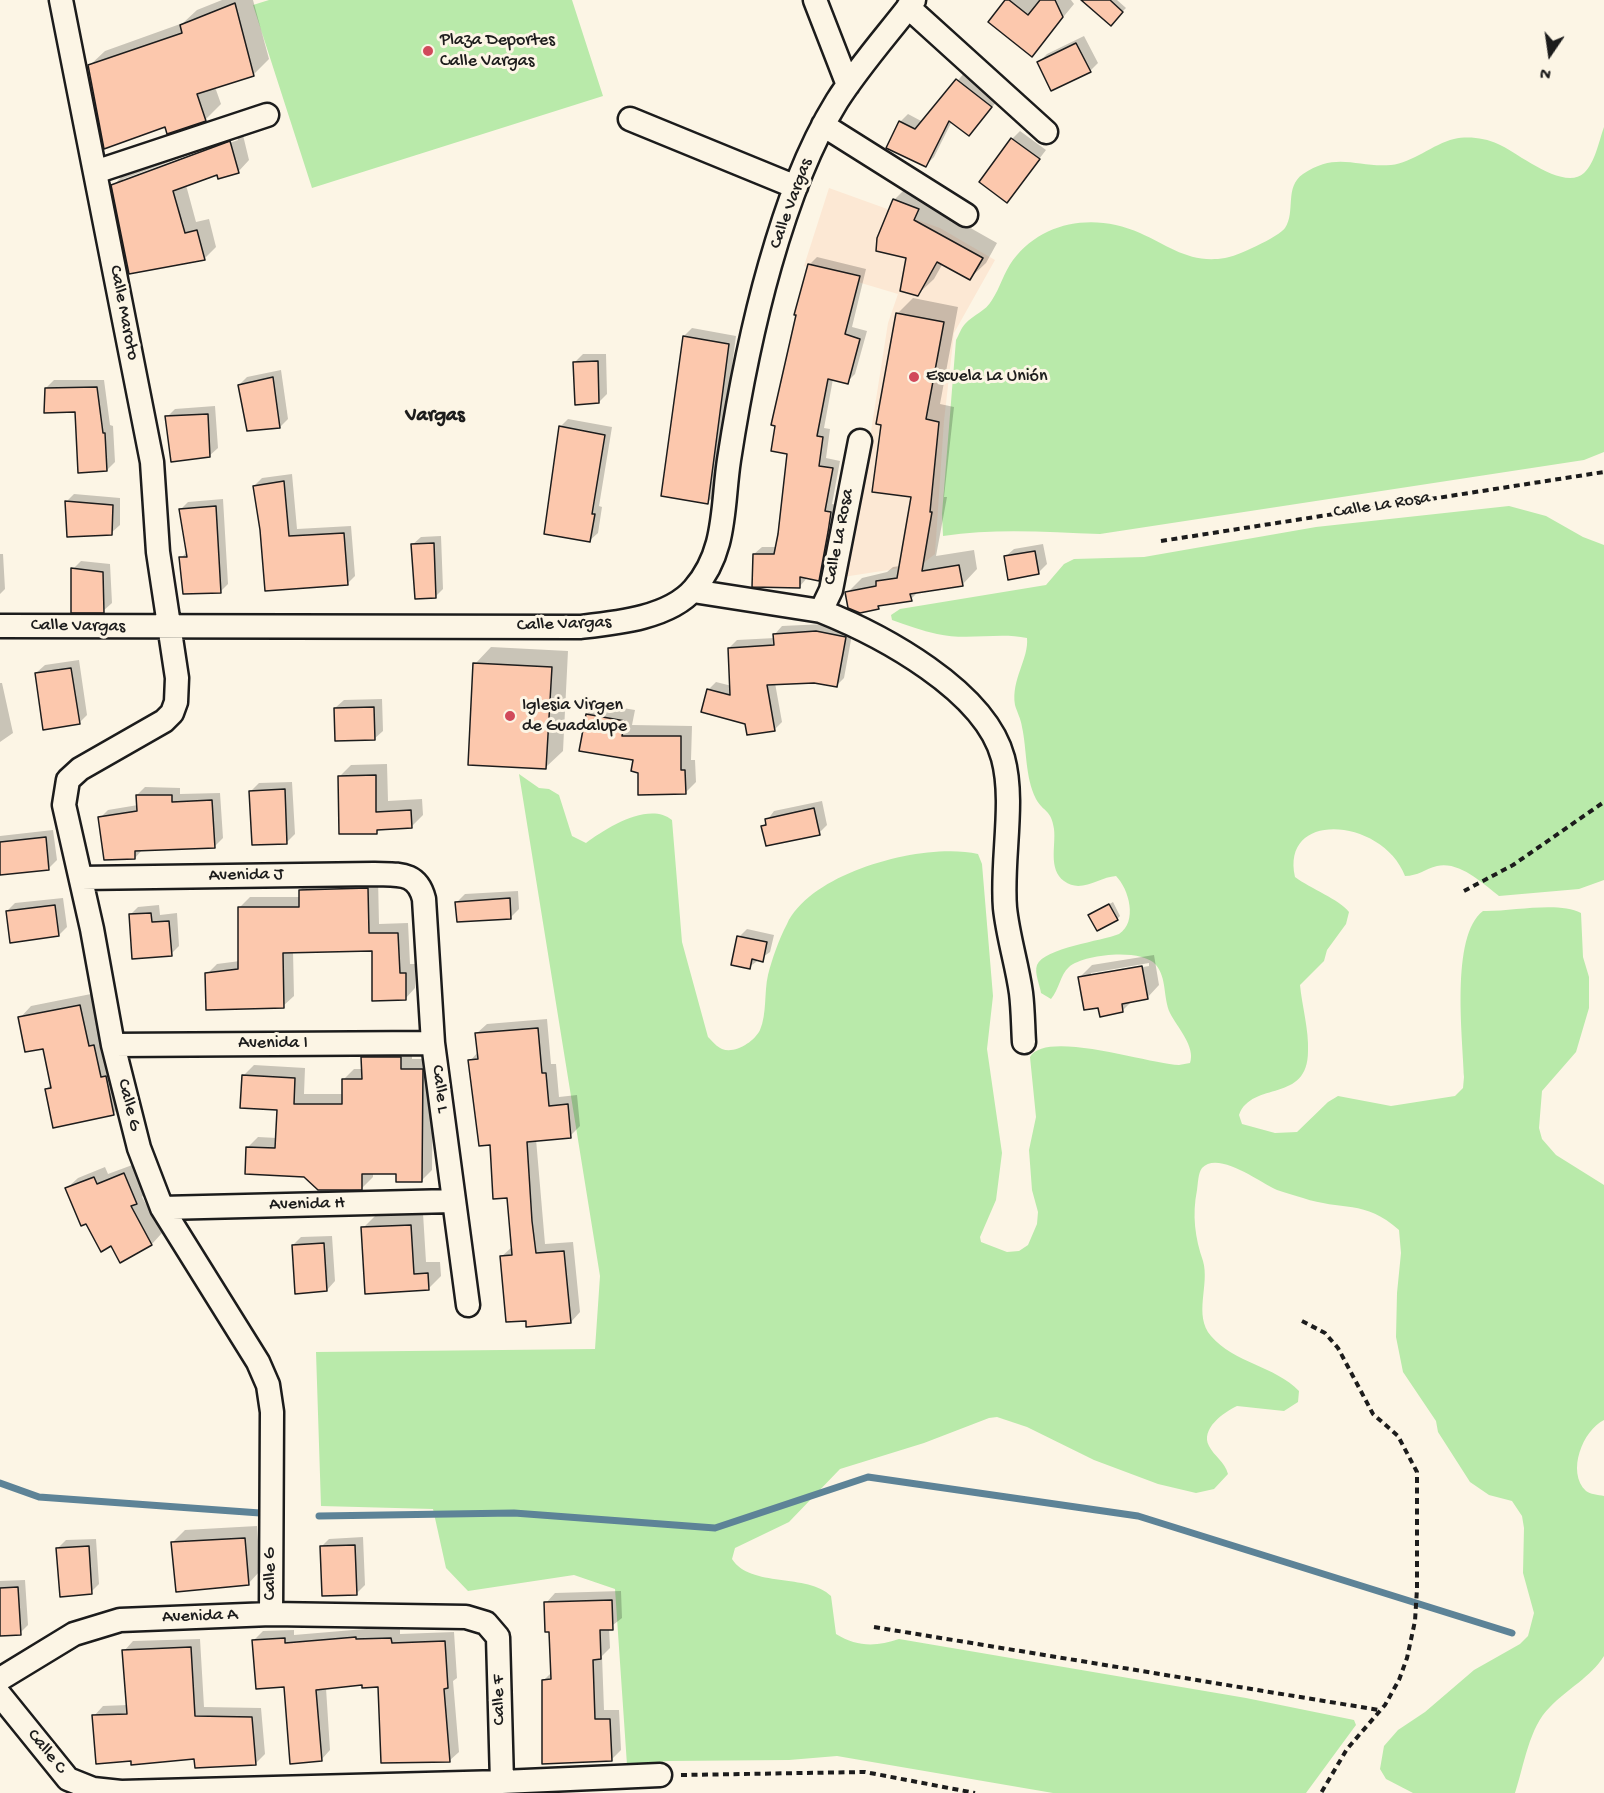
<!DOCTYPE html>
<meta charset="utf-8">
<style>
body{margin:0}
#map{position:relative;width:1604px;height:1793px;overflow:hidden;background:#fcf5e5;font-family:"Gochi Hand",sans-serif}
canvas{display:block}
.north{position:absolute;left:1520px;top:24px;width:60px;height:60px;-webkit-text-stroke:4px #fcf5e5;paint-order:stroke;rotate:193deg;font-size:16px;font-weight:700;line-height:24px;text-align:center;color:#1c1c1c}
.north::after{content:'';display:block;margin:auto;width:21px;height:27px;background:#1c1c1c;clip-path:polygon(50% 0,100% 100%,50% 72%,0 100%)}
</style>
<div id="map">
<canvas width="1604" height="1793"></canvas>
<div class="north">N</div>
</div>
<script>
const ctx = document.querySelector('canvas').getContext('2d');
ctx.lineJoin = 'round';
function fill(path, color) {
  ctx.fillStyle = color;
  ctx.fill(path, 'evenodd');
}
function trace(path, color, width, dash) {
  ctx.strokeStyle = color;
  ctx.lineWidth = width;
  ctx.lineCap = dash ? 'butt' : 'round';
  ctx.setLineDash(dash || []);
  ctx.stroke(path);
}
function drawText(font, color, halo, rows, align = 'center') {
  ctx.font = font + ' "Gochi Hand",sans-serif';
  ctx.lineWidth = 6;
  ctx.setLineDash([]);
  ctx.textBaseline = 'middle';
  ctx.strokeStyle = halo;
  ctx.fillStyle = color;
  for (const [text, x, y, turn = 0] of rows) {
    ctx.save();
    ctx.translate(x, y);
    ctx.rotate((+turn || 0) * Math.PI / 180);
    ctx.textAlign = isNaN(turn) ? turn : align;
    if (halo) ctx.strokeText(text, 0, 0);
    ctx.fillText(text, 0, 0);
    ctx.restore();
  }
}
fill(new Path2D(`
 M829,188l111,40 55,32 -41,73 -10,88 -9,133 -14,11 -78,12 26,-133 19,-121 10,-29 -94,-28z`), '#fce8d4');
fill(new Path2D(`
 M269,0h303l31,96 -291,92 -59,-183z
 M1604,127v325l-20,8 -484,74c-52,-2 -105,-6 -157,2l-1,-22 14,-174c3,-5 5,-12 9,-16 8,-9 21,-13 27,-24 8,-12 12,-28 21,-40 30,-40 83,-47 127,-27 29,13 50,31 85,25 10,-1 54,-21 60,-30 11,-16 -1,-41 18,-54 34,-23 54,-6 88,-9 21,-2 42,-21 63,-26 14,-3 31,-1 44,5 19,8 66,48 86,29 11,-10 15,-32 20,-46z
 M1509,506l37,10 37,21 21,8v335l-25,9 -80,7c-16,-12 -39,-35 -62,-30 -12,3 -19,10 -32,10 -22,-58 -125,-67 -110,1 16,12 44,22 54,35l-3,12 -19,26 -3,11 -24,24c2,21 9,45 8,66 0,53 -56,29 -69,64l3,9 33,9 22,-1 31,-30 10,-6 53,10 64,-10 8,-8 1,-11c-1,-39 -14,-141 19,-166 27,1 75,-10 98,2l2,44 6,20v31l-13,44 -34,39 -3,37 3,11 14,16 48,30v235c-21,10 -38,52 -18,71 4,3 12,4 18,5v160c-13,21 -37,33 -54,51 -21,20 -26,59 -35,86h-102l-27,-14 -6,-10 4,-23 14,-16 27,-18 49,-42 46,-26 8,-8 6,-23 -11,-40 1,-45 -2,-12 -10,-15 -23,-6 -19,-13 -32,-50 -2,-11 -33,-49 -7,-35 1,-44 4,-40 -2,-23c-34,-31 -58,-19 -96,-32 -9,-3 -18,-5 -26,-8 -16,-7 -59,-40 -75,-22 -4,5 -4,16 -5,22 -5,25 -2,48 6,71 7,24 -10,54 8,75 23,27 64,30 88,55l-1,11 -14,9 -47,-5c-13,6 -37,23 -28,40 5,10 16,16 19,28l-14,15 -18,4 -38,-9 -64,-24 -67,-33 -30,-10 -8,1 -65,25 -84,26 -51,53 -54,26 -3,11c18,29 76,14 99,37l5,38c21,13 40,13 63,5l347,59 108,22 2,5 -3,4 -47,64h-253l-216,-37 -48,4 -121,1 -41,4 -12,-176 -41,-14 -106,16 -22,-23 -13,-59 -112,-3 -5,-154 279,-3 5,-73 -81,-502 20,14 10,1 10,6 13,41 14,7c20,-15 63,-42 86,-23l10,122 26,95c4,4 9,10 14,12 13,5 32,-7 38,-19 7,-16 4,-38 8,-55 4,-16 11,-36 19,-51 25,-53 138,-82 191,-70l4,10 11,132 -6,53 15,104 -6,47 -16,37 1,5 26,10 12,-1 9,-6 9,-21 1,-12 -6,-22 -3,-40 7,-33 -6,-60c15,-28 120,7 149,8l11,-2c6,-16 -13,-36 -20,-50 -7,-15 -3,-35 -14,-48 -14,-17 -72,-11 -87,2 -9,8 -10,23 -18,32l-10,-6c-1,-8 -7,-20 -4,-28 7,-17 65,-24 82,-31 19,-12 10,-45 -3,-58 -17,1 -35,18 -52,5 -16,-12 -8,-35 -10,-52 -3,-20 -10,-16 -18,-30 -11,-22 -9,-49 -14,-72 -1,-8 -5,-15 -7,-22 -4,-26 14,-46 12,-67 -29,-6 -60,3 -90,-4 -15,-3 -30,-9 -45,-14l-1,-5 9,-6 146,-24 18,-21 10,-5 70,-2 172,-30z`), '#b9eaaa');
fill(new Path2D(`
 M222,0h31l16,59 -15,15 -39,13 6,17 -16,16 -40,5 -76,-59 16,-15 78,-28 14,-13z
 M1007,0h64l3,4 -42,51z
 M1101,0h16l9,8 -16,16z
 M1084,36l14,27 -8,8 -51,-9 8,-8z
 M965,72l34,27 -23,27 -24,-5 -18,36 -8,8 -26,-43 8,-8 15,8z
 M242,131l7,29 -11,12 -20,1 -32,12 10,37 13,-3 7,28 -12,12 -91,-73 11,-12zM237,137l1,3 -115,42v-3z
 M1020,131l26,19 -39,51 5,-62z
 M909,185l19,19 69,39 -11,20 -16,15 -27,-15 -9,16 -16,15 -24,-94z
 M817,257l49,12 -14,58 15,4 -12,43 -8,8 -14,-3 -9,49 6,1 -4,29 14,3 -8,43 6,1 -12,67 -7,7 -12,-1 -7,8 -46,-32 8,-7h14l33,-282z
 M913,298l45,9 -18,97 14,3 -10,90h3l-11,59 38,-6 3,19 -15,16 -43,6 -8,8 -29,5 -4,4 -31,-15 15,-15 25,-6 6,-5 7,-1 13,-70 -16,-182z
 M692,328l44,8 -21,159 -8,8 -23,-167z
 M583,354h23l1,40 -8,8 -24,-40z
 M281,370l7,49 -8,8 -41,-42 8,-8z
 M54,380h50l6,45 3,1 2,36 -8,8 -31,-59 -30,-23z
 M215,406l3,42 -9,8 -42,-39 8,-8z
 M568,419l44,8 -13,79 3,1 -4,26 -9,8 -29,-114z
 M292,474l5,55 54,-3 4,50 -8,8 -85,-54 -8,-44 8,-8z
 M74,494l46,4v27l-9,8 -45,-31z
 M223,499l5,85 -8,8 -39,-34 7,-7 -8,-41 8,-8z
 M441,536l2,53 -8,8 -23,-52 9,-8z
 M1043,544l4,20 -8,8 -34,-15 9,-8z
 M0,554h3l2,35 -5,5z
 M81,561l29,3 2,39 -9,8 -30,-42z
 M825,624l28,5 -9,49 -7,7 -23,-4 -39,2 7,39 -8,8 -71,-19 6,-22 7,-7 16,4 -3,-38 8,-8 38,-2v-4l7,-8z
 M491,647l77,4 -5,100 -17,16 -71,-103z
 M79,660l8,55 -8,8 -43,-50 9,-8z
 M0,683h2l11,50 -13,9z
 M382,699l1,32 -9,8 -39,-31 9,-8z
 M598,704l37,6 -3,15 60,1 -1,34h4l1,22 -11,11 -46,-22 -5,-12 -47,-45z
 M387,764l1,37 34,-2 1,16 -12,12 -31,1 -4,4 -37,-55 12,-12z
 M292,782l3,52 -8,8 -36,-51 8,-8z
 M145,787l35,1v6l40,-1 3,45 -8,8 -72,3 -8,9 -35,-40 8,-8 30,-5 -1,-10z
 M822,801l5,24 -8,8 -56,-7 11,-15z
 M53,830l4,30 -8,8 -49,6v-38z
 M378,878l1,46 29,-1 2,41h5v24l-10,11 -31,-50 -81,2 1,45 -11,10 -76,-32 10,-10 23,-3 -1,-53 11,-11h50v-7l10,-10z
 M518,891l1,18 -8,8 -54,-15 8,-8z
 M63,898l4,29 -8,8 -52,-24 8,-8z
 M1113,902l7,14 -3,3 -27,-4z
 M159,905l1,10 17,-2 2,33 -8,8 -41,-39 8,-8z
 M747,929l27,6 -4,17 -21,15 -10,-30z
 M1154,955l5,30 -12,13 -14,2 -11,11 -22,-5 -21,-28 13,-13zM1149,963v3l-58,10v-3z
 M91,994l9,41 25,67 -11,11 -68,-24 6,-5 -8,-37 -24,-29 11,-12z
 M547,1019l4,45h5l3,33 18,-2 3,31 -10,10 -34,3 9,105 28,-2 7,70 -9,10 -70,-65 11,-10 -3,-51 -39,-135 8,-9 -1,-19 10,-9z
 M412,1046v13h21l-1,111 -11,11 -23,-8h-25v4l-11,11 -57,-13 -58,-27 11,-11 19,1 1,-29 -35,-33 11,-11 51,3 -1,26h39v-14l11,-11h9v-11l11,-11z
 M135,1164l11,28 -4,5 20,36 -10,11 -31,17 -10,-17 -25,-22 -19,-34 11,-10 27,-11 3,7z
 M423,1213l3,49h14l1,14 -13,13 -65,-61 12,-12z
 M332,1236l3,45 -8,9 -34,-45 8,-8z
 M257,1526l3,45 -12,13 -76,-41 13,-13z
 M363,1537l2,48 -8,8 -36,-46 8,-8z
 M96,1539l3,45 -8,8 -33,-44 8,-8z
 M25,1580l3,45 -8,8 -20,2v-54z
 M621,1591l1,27 -13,10 1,20 -8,8 2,54h15l2,40 -9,9 -68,-79 8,-8 -1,-42 -5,-27 9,-10z
 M365,1629h35v5l54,-2 3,46 -4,3 6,71 -10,9 -69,-76 -17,-2 -37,5 4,62 -9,10 -36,-75 -31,-45 9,-9 31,-1v5z
 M200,1639l4,68 57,1 4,46 -10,10 -59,-7 -64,3 -38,-44 9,-10 25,-1 -4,-54 9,-10z`), '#0003');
trace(new Path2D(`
 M0,1483l39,14 221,16
 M319,1516l195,-3 201,15 153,-51 270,39 374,117`), '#5d8397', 7);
const building = new Path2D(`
 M1005,0h4l19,15 12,-15h15l8,17 -31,40 -44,-35z
 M1081,0h29l13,12 -12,14z
 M235,3l19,73 -57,18 9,27 -39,13 -2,-7 -61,22 -16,-84 94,-32 -2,-8z
 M1076,43l15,29 -40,19 -14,-29z
 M956,79l36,28 -23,29 -20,-15 -23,46 -40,-19 13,-27 16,8z
 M1011,138l29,21 -33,44 -28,-21z
 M230,141l9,32 -21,6 -1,-4 -44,16 12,42 12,-3 8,30 -76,14 -18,-89z
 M893,199l26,10 -5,11 69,38 -13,22 -33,-18 -19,34 -18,-5 6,-33 -30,-7 1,-13z
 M808,264l52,12 -15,58 15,5 -12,45 -20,-5 -11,57 6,1 -4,29 14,2 -8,43 6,1 -3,20 -9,49 -19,-4v11l-48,-1 1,-33h21l4,-20 9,-80 -16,-3 4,-25 -4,-1 25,-110h-2z
 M896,313l48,9 -18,97 13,3 -9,90h2l-10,59 37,-6 4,21 -53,8 2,7 -34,5 1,3 -19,4 -12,-5 -3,-16 31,-6v-5l21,-3 14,-81 -39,-5 9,-67 -5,-1z
 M683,336l46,8 -21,160 -47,-8z
 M598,361l1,42 -24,2 -2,-43z
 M273,377l7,51 -33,3 -9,-46z
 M97,387l6,46h2l2,38 -29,2 -3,-61 -31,1 1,-25z
 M208,414l2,43 -39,5 -6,-46z
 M559,426l46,9 -13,79h3l-5,28 -46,-8z
 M284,481l5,55 55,-3 4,52 -83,6 -5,-61 -7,-44z
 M65,501l48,4 -1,30 -45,2z
 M216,506l5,87 -38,1 -4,-37h8l-8,-48z
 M434,543l2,55 -21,1 -4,-55z
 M1035,551l4,23 -31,6 -4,-24z
 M71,568l32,4 1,41h-33z
 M816,631l30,6 -9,50 -23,-4 -47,2 8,46 -28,4 -2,-11 -44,-12 6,-23 23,6 -2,-47 46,-3 -1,-11z
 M473,663l79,4 -6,102 -78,-4z
 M71,668l9,56 -37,6 -8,-57z
 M374,707l1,33 -40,1 -1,-33z
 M586,714l39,7 -3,15h59v34h4l1,24 -48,1v-22l-7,-2 2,-11 -54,-9z
 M376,775v37l35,-2 1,18 -35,2v4h-38l-1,-58z
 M285,789l2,55 -35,1 -3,-54z
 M136,795h36v7l40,-2 3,48 -80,3v8l-31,1 -6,-43 39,-6z
 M814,808l6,27 -54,11 -5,-20 5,-1 -1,-6z
 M46,837l3,33 -49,5v-33z
 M368,888l1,45h29l2,40h6v27l-34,1v-50l-89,2 1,55 -78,2 -1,-37 33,-4v-62h61v-17z
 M510,898l1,21 -54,3 -2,-20z
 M1109,904l9,16 -21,11 -9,-16z
 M55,905l4,31 -49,7 -4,-32z
 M151,913l1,9 17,-1 3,35 -40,3 -3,-45z
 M737,936l30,6 -4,20 -11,-3 -2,10 -19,-4z
 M1142,966l6,33 -26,5 1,8 -23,5 -2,-9 -14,2 -6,-33z
 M80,1005l9,41 5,-1 7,32 5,-1 8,39 -61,13 -8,-39 6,-1 -8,-39 -18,3 -7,-35z
 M538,1028l4,45h4l3,33 19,-2 3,34 -44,4 5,79 4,32 28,-2 7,72 -45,4v-6l-20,1 -6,-66 12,-1 -5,-57 -14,1 -3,-54 -11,1 -11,-86 10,-1 -3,-26z
 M361,1057h40v12h22l-1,113h-26v-8h-34v16h-44l-14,-13 -59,-3 1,-27 29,1 2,-38 -37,-2 2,-33 53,3 -1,26h48v-25h20z
 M124,1173l13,31 -6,2 21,39 -32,18 -9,-17 -10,6 -15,-28 -5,2 -16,-38 29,-11 3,7z
 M411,1225l3,49 14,-1 1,17 -64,4 -4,-67z
 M324,1243l3,48 -32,3 -3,-49z
 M245,1538l4,47 -73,7 -5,-50z
 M355,1545l2,50 -35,1 -2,-50z
 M89,1546l3,48 -32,3 -4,-49z
 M18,1587l3,48 -21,1v-48z
 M612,1600l1,30h-13l1,29 -8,1 2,59h15l2,42 -70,3v-84l9,-1 -2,-47h-4l-1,-30z
 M356,1637v2l35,-1 1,5 53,-2 3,47 -4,1 6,73 -69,1 -3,-76 -16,1v-3l-46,5 6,71 -32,3 -6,-77 -28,2 -4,-49 33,-2v5z
 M191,1647l4,69 57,1 4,48 -61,3 -1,-9 -63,6v-4l-35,3 -4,-49 35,-1 -5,-64z`);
fill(building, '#fcc8ad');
trace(building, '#1c1c1c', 1.5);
const minor = new Path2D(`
 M61,0l91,462 6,90 19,126 -1,24 -4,11 -8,8 -84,48 -12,11 -4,25 28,124 21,116 26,103 23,60 96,154 10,23 4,27 -1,202
 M815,0l33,85
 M908,7l138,125
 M630,119l166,68
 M823,125l143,90
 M95,172l172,-57
 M693,591l128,20 10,-21 29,-149
 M821,611c60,24 164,79 182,147 12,44 -2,103 2,150 3,29 12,56 16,85 2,16 2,33 3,49
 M0,626l580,1c36,-4 89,-9 114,-38 33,-38 28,-83 35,-129 10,-65 23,-132 41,-195 16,-56 36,-114 67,-164 23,-36 51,-67 77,-101
 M81,878l293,-4c24,1 43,-3 50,25l9,144 35,262
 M113,1045l320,-2
 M162,1208l291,-7
 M0,1679l74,-45 46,-14 151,-6 195,3 20,6 12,14 4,145
 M0,1695l68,84 25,10 28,3 381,-10 158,-7`);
trace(minor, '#1c1c1c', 27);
trace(new Path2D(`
 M1161,541l443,-69
 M1464,891l49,-26 91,-63
 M1302,1321l23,12 13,15 35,66 25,22 19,36v117l-2,32 -8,37 -8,22 -14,25 -38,44 -26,44
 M874,1627l505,83
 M681,1775l184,-3 110,21`), '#1c1c1c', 4, [6, 4.5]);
trace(minor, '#fcf5e5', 22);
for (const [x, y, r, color] of [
 [428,51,6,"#d1495b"],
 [914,377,6,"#d1495b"],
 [510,716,6,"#d1495b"]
]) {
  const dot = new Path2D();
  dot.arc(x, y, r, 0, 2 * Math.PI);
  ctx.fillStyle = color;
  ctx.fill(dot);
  trace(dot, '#fcf5e5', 2);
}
drawText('18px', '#1c1c1c', '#fcf5e5', [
 ["Plaza Deportes",440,41],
 ["Calle Vargas",440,62],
 ["Escuela La Unión",926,377],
 ["Iglesia Virgen",522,706],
 ["de Guadalupe",522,727]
], 'left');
drawText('18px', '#1c1c1c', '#fcf5e5', [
 ["Calle Vargas",792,204,-70],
 ["Calle Maroto",123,313,79],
 ["Calle La Rosa",1382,506,-9],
 ["Calle La Rosa",840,537,-79],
 ["Calle Vargas",564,625,-2],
 ["Calle Vargas",78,627,1],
 ["Avenida J",246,876,-1],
 ["Avenida I",273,1044],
 ["Calle L",439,1089,83],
 ["Calle G",128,1105,76],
 ["Avenida H",307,1205,-1],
 ["Calle G",271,1574,-90],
 ["Avenida A",200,1617,-2],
 ["Calle F",500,1700,-91],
 ["Calle C",46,1752,51]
]);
drawText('bold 20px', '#1c1c1c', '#fcf5e5', [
 ["Vargas",435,417]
]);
</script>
